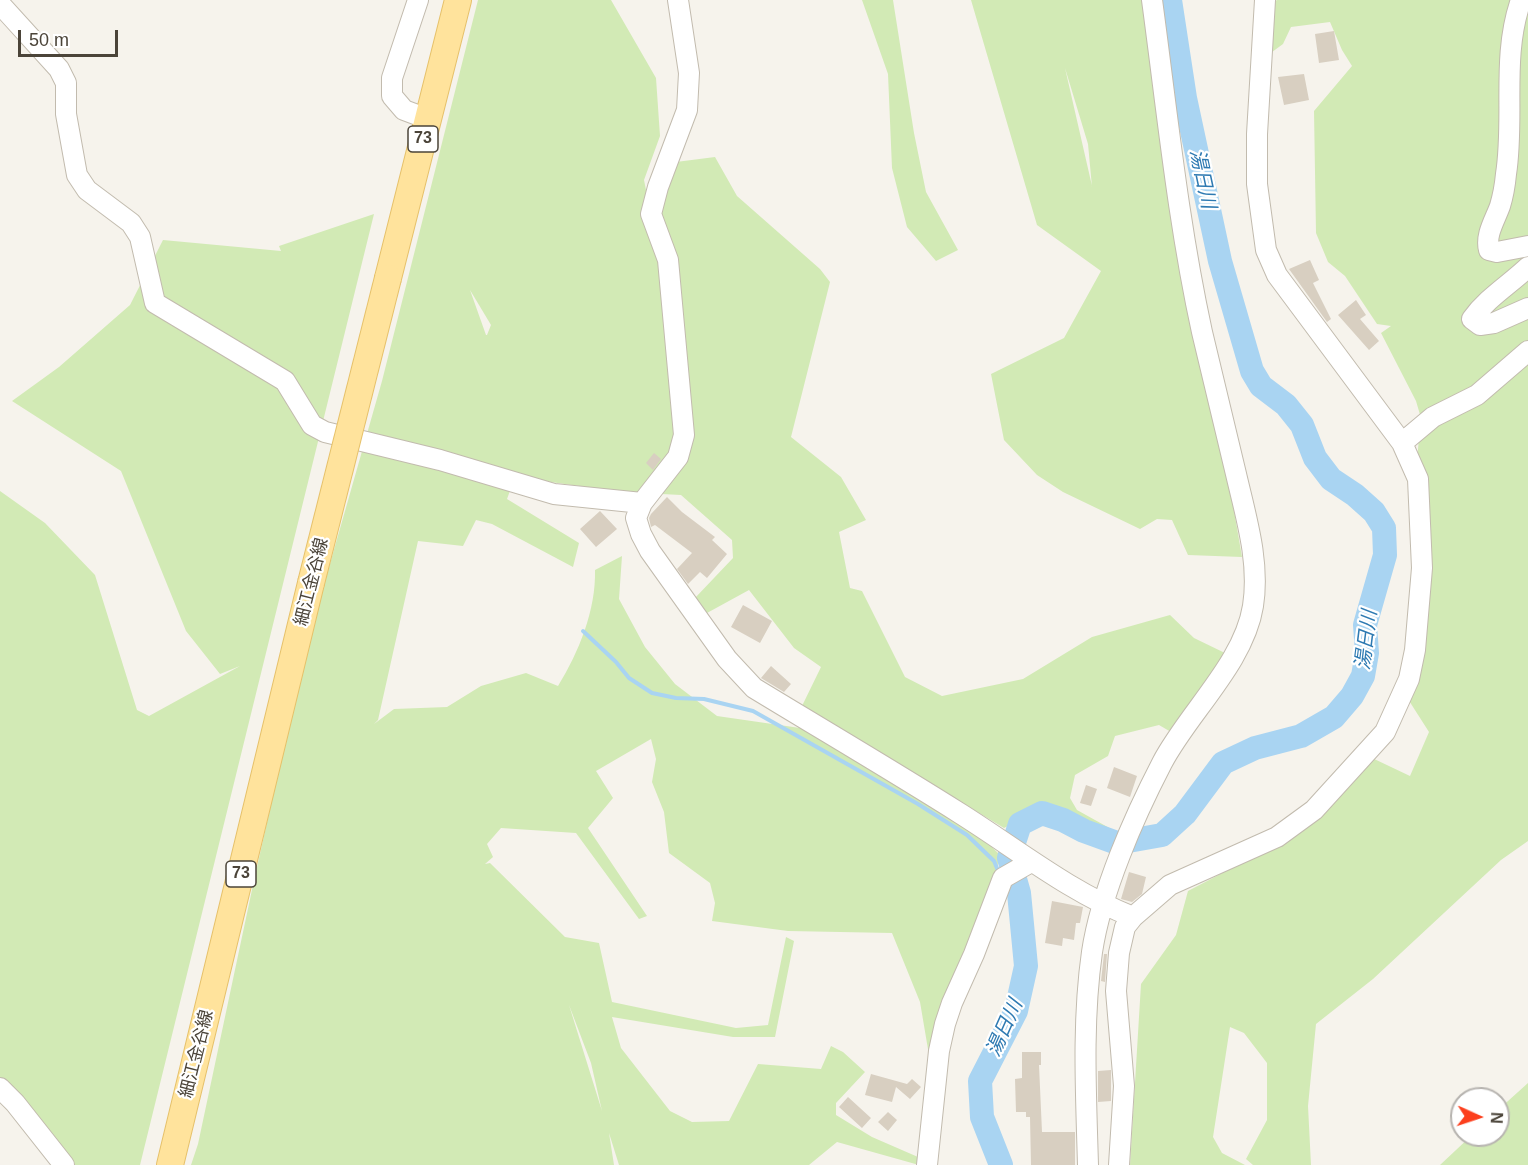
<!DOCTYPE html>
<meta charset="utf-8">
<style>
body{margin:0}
#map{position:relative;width:1528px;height:1165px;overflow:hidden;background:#f6f3ec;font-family:Arial,sans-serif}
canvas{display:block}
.north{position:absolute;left:1450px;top:1087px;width:60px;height:60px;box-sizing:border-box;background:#fff;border:2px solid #b7b4b0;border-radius:50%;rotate:93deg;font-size:16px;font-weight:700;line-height:24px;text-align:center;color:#4b4439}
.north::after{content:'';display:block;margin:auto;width:21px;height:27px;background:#fc3f1d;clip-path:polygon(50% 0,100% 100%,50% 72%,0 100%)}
.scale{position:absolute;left:18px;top:30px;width:100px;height:27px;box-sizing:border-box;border:3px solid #4b4439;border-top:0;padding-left:8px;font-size:18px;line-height:21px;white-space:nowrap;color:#4b4439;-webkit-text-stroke:4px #fff;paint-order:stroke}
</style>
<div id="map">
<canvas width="1528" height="1165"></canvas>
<div class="north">N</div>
<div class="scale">50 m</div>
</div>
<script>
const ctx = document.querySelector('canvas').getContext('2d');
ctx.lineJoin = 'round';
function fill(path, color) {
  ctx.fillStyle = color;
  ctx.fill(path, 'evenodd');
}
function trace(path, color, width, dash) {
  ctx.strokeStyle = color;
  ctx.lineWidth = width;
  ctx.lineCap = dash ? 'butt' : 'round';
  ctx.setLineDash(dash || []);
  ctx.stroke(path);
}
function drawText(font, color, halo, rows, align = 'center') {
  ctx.font = font + ' Arial,"Noto Sans JP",sans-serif';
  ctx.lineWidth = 4.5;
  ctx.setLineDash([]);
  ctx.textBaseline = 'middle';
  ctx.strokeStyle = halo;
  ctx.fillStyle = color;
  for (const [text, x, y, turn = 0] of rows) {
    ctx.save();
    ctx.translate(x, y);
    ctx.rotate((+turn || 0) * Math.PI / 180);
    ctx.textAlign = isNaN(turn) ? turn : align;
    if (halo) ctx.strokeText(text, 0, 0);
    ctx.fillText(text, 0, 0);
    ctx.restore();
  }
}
fill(new Path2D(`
 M478,0h133l45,78 4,58 -16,44 4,20 28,-38 39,-5 22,39 83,73 10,13 -39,155 50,40 25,43 -27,12 11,56 12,3 43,86 37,19 81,-17 69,-42 78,-22 24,23 33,16 -56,78 -12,-7 -44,11 -7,20 -33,19 -5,23 7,12 36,20 -13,1 -61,-21 -35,18 -202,-122 19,-39 -27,-19 -45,-58 -42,23 -12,-15 38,-40 -1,-18 -51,-45 -59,-3 -107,-15 -8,22 72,44 -6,24 -81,-43 -16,-4 -13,26 -45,-5 -40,179 -4,4 20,-15 53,-2 34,-21 45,-13 32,13c21,-34 38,-76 37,-116l27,-14 -3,43 26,48 30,37 42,32 83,12 153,81 46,45 -5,45 -64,162 -10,-59 -28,-69 -104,-2 -76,-10 3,-18 -5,-20 -41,-30 -5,-41 -12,-30 4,-23 -5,-20 -55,32 17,27 -25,30 59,88 -8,3 -63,-86 -75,-5 -14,16 6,13 -8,7 5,-1 75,74 34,6 13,59 124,26 32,-3 18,-88 8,4 -19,96h-42l-121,-20 9,31 49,63 22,11 37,-1 29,-57 63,5 10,-23 12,6 22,20 -29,31v12l36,22 46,20 1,8 -82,-23 -28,23h-190l-10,-32 5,32h-423l7,-21 55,-259 53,-237 76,-267zM470,290l21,35 -4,10h-1zM569,1005l22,58 11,48z
 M862,0h31l21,133 12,59 32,58 -22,11 -29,-34 -15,-59 -4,-94z
 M971,0h175l96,557 -54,-2 -16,-35 -15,-1 -17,10 -77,-37 -26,-17 -33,-35 -13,-66 73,-36 37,-67 -64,-46zM1065,68l23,76 4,43v-1z
 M1277,0h251v841l-27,19 -128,119 -57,45 -8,82 3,59h-58l-7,-6 21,-39v-57l-23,-30 -14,-6 -17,110 9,16 23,12h-115l11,-181 35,-49 12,-44 67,-35 115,-99 40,19 19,-44 -23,-36 20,-115 -10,-111 5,-52 -5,-17 -35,-68 10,-7 -14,-2 -32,-48 -17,-14 -12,-29 -2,-122 38,-45 -10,-16 -12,-28 -39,5 -8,17 -15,11 3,-51z
 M374,214l-234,951h-66l-74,-83v-591l45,32 50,52 42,135 12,6 91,-50 -20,8 -34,-43 -65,-160 -109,-70 47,-34 71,-62 33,-65 118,11 -2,-5z
 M1528,1083v82h-88l32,-30h26v-25z`), '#d2eab5');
trace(new Path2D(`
 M583,631l33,31 13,16 23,15 24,5 28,1 49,12 165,93 49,31 27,26 5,12
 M1006,891l2,3 11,-1`), '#a9d4f2', 4);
trace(new Path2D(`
 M1001,1165l-19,-48 -2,-36 36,-70 10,-45 -7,-73 -10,-35 11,-34 22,-11 21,7 21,11 33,12 45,-8 23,-21 38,-51 32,-15 46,-12 33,-19 18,-21 11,-20 4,-23 -2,-28 20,-70 -1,-27 -10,-16 -19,-17 -24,-16 -16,-21 -13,-33 -16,-20 -25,-19 -9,-15 -32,-110 -35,-163 -15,-98`), '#a9d4f2', 24);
fill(new Path2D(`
 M1334,31l5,29 -20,3 -4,-29z
 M1304,74l5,26 -25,5 -6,-28z
 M1310,260l9,20 -6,3 18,36 -4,3 -38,-53z
 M1356,300l10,15 -6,4 19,22 -10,9 -31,-35z
 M654,453l7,6 -8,11 -7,-7z
 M667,497l15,15 33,25 -3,3 15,14 -20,24 -7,-6 -12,12 -11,-15 15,-16 -37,-28 -4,2 -2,-9 2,-4z
 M600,511l17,18 -21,18 -16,-18z
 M743,605l29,16 -12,22 -29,-16z
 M771,666l20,18 -7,8 -23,-14z
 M1114,767l23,9 -7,21 -23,-9z
 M1086,785l11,4 -6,17 -11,-3z
 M1129,872l17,5 -4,17 -10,8 -11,-3z
 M1052,901l31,6 -3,16h-4l-2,17 -11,-2 -1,8 -17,-3z
 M1104,954h3l-2,28 -4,-1z
 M1022,1052h19v13h-2l3,67h33v33h-44l-1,-48h-4v-5h-10l-1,-33 7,-1z
 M1111,1070v31l-13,1v-31z
 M871,1074l36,10 5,-5 9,8 -11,12 -14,-12 -4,15 -27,-7z
 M848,1097l23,21 -9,10 -23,-21z
 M888,1112l9,8 -9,11 -10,-9z`), '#d8cfc1');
const minor = new Path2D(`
 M418,0l-26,78v18l12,14 24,9
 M678,0l11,73 -2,37 -29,77 -7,27 17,46 16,175 -6,22 -36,46 -6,15 5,16 9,17 77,108 27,29c69,42 139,83 207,126 57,36 109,78 172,103
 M1521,0c-20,57 -6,116 -15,174 -1,11 -3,22 -6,32 -5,14 -15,29 -11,44l8,2 31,-6
 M0,4l59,65 7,14v31l11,61 10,15 44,33 9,14 15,66 130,78 27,44 13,7 115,28 114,34 88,9
 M1528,267c-19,18 -41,31 -56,52l8,6 14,-2 34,-15
 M1402,443l31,-26 44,-22 51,-44
 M0,1088l15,15 49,62
 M927,1165l12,-114 6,-27 7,-21 22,-49 29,-76 28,-16
 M1088,1165c-2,-71 -6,-143 4,-213 9,-60 42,-135 70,-189 26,-50 82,-100 91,-157 7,-44 -7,-89 -17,-132 -11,-47 -23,-95 -34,-142 -24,-110 -35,-221 -50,-332
 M1119,1165l5,-79 -8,-95 3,-38 6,-26 8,-10 37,-32 107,-48 37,-27 71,-78 24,-53 6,-29 7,-82 -4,-89 -16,-36 -125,-168 -11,-25 -9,-66v-50l8,-134`);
const major = new Path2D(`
 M388,278l70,-278
 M170,1165l141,-582`);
trace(minor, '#c2bbae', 22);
trace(major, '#e6c16a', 28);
trace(minor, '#fff', 20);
trace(major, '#ffe39c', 26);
const majorBridge = new Path2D(`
 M311,583l77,-305`);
trace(majorBridge, '#e6c16a', 28, []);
trace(majorBridge, '#ffe39c', 26);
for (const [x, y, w] of [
 [423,139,30],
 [241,874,30]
]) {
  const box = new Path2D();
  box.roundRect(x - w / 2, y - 13, w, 26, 4.5);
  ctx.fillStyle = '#fff';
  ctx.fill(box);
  trace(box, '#4b4439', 1.5);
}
drawText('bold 16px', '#4b4439', null, [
 ["73",423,139],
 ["73",241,874]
]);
drawText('18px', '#4b4439', '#fff', [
 ["細江金谷線",312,582,-76],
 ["細江金谷線",197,1054,-76]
]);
drawText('italic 20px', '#2e7ab2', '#fff', [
 ["湯日川",1202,179,78],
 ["湯日川",1367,640,-83],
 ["湯日川",1005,1028,-66]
]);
</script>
